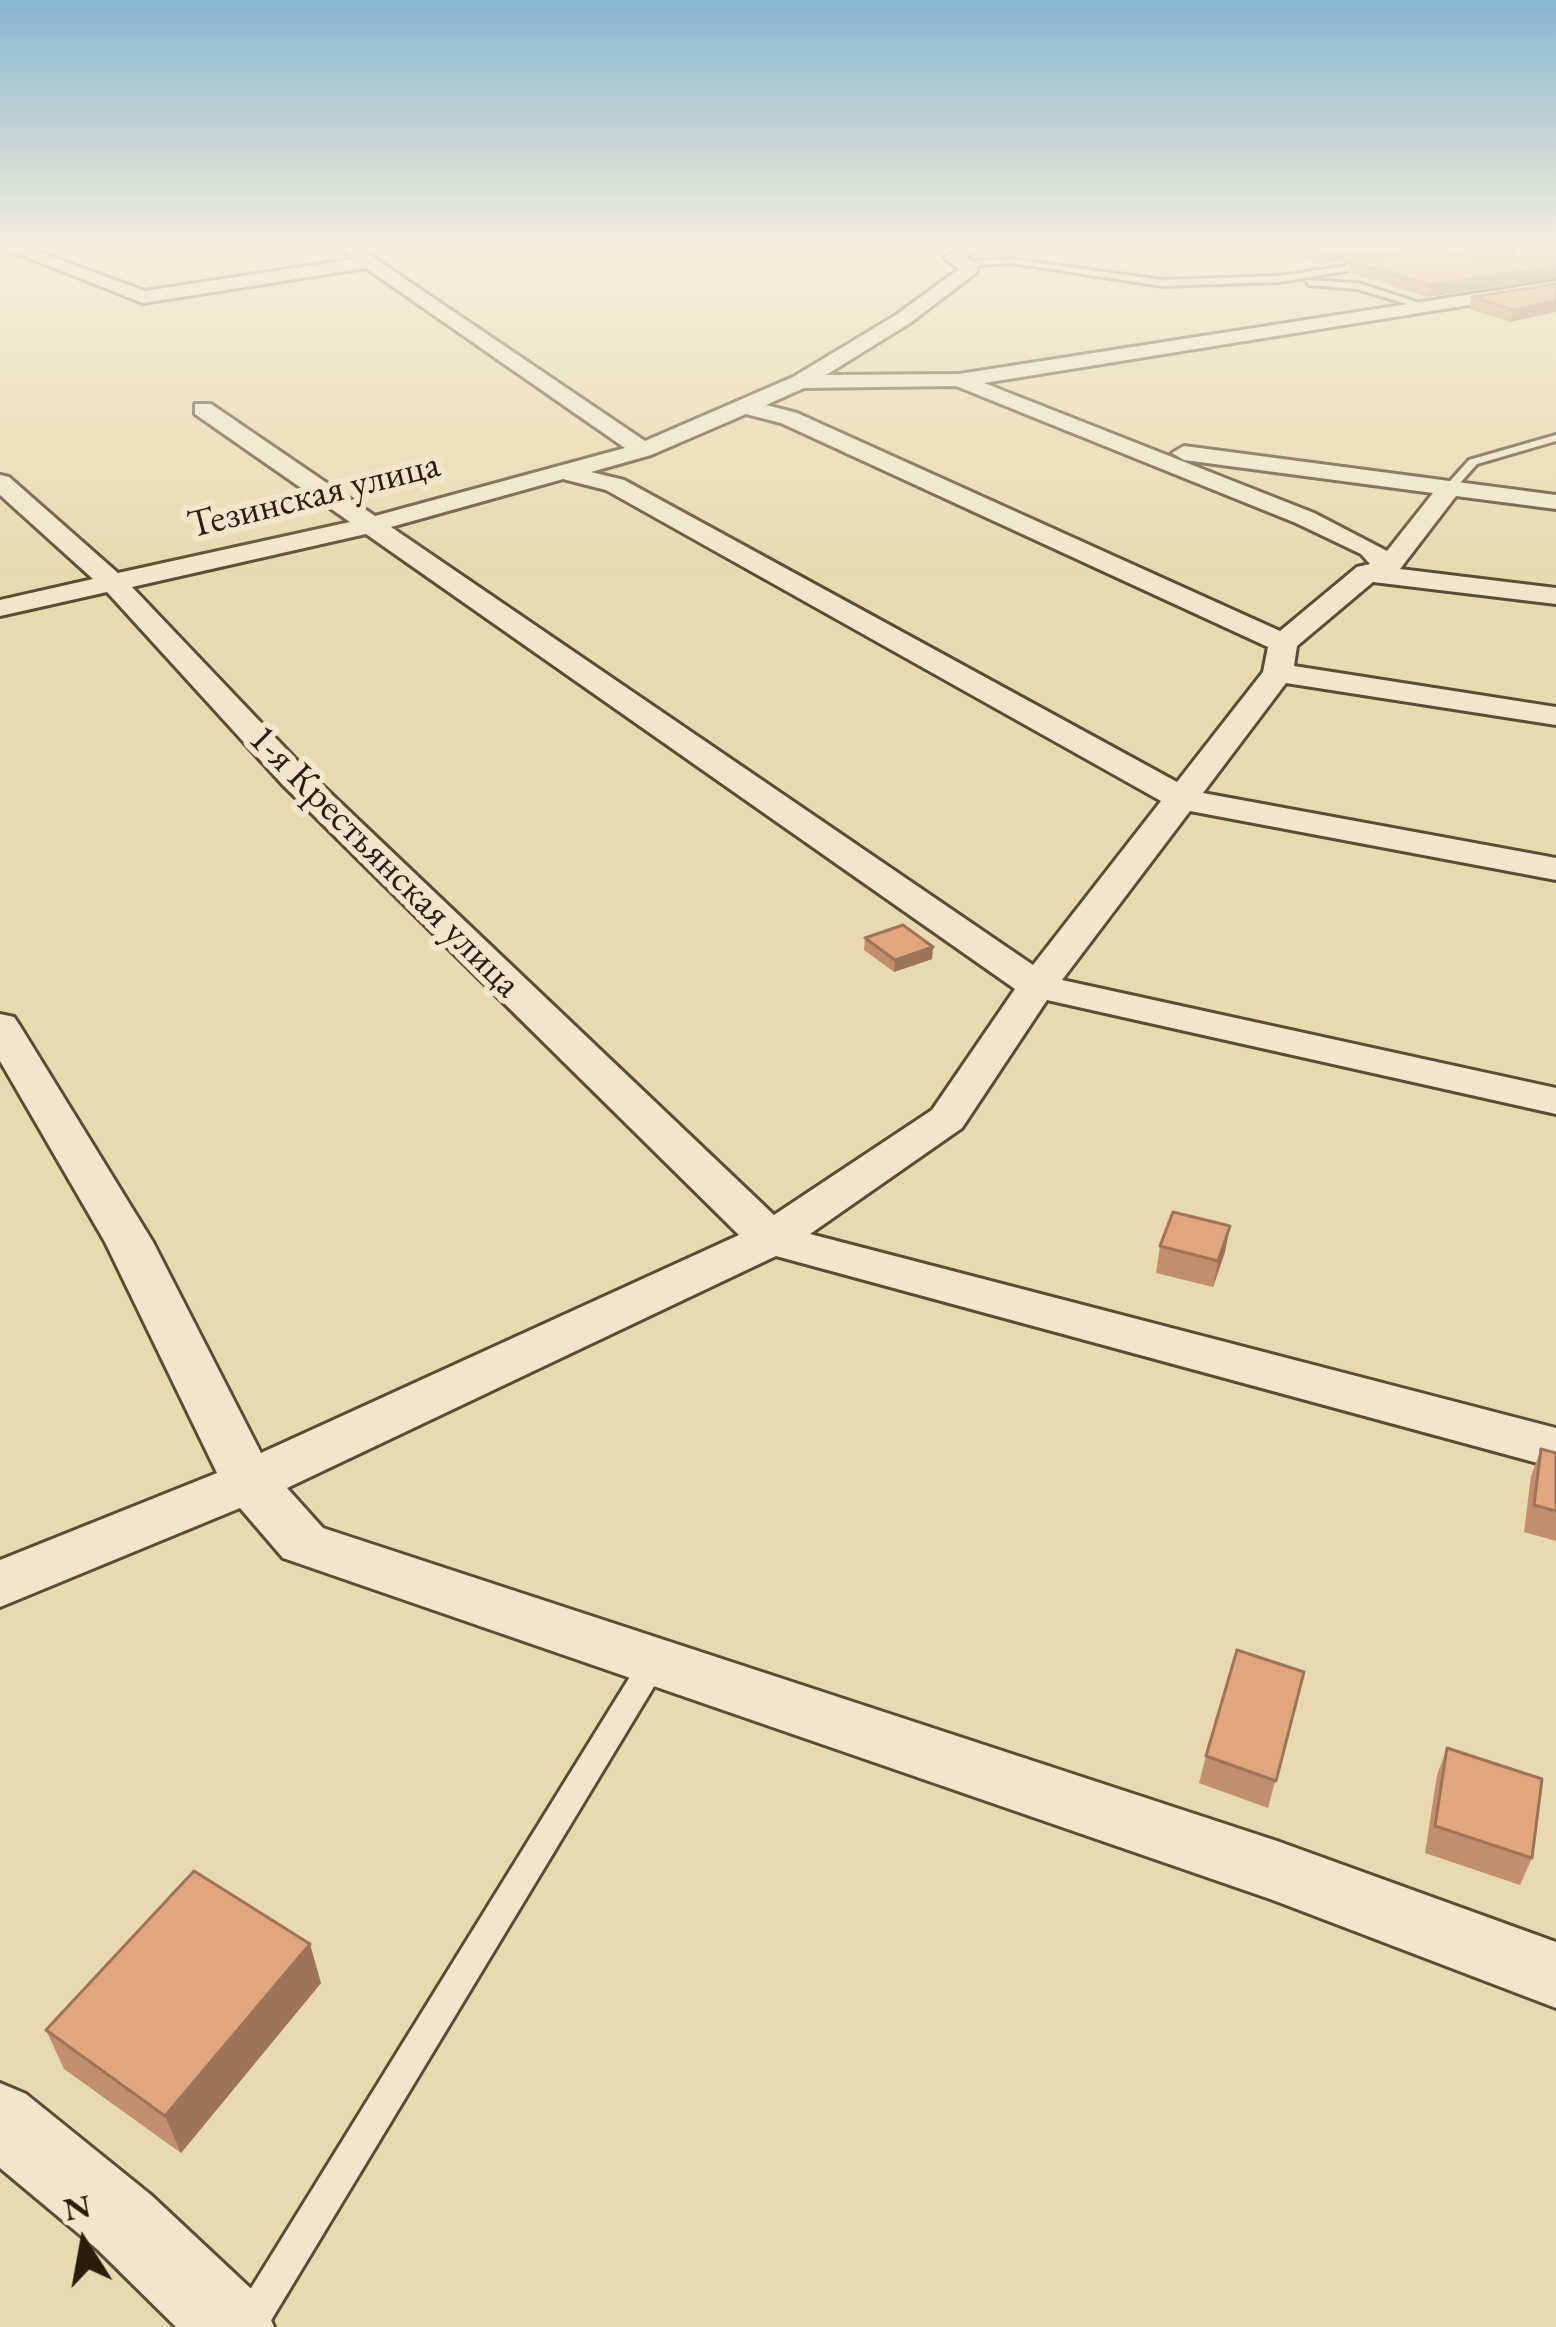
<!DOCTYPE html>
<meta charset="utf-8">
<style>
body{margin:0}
#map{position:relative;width:1556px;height:2327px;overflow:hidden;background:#e9d9af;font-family:"EB Garamond",serif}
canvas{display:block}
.north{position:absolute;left:24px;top:2183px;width:120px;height:120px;-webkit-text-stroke:9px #f1e6cb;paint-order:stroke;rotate:349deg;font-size:33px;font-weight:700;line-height:48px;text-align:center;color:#2a1c0b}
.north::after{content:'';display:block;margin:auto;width:42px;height:54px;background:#2a1c0b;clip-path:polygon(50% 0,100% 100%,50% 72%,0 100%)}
</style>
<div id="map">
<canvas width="1556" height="2327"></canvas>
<div class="north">N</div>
</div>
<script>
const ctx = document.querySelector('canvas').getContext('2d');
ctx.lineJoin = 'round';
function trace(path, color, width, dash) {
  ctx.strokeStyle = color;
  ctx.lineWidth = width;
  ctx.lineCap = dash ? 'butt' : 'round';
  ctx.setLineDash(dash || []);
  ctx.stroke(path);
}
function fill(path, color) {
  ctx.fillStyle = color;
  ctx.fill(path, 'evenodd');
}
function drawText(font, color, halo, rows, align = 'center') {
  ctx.font = font + ' "EB Garamond",serif';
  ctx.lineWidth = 12;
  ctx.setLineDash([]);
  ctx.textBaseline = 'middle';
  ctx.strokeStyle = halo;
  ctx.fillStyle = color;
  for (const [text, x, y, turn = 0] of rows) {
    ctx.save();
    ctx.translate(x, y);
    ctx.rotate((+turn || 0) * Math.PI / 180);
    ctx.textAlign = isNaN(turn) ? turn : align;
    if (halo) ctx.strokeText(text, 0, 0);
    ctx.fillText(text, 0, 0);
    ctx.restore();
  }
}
const lane = new Path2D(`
 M1372,258l3,4 -18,2 -5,6 -73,12 -117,4 -150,-23 -33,2 -8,5 -4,-2 10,-7 35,-2 150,21 117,-4 67,-10 5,-6z
 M1306,280l52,3 74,24 -4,3 -71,-21 -48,-4z
 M1556,435v6l-79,23 -25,28 -10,-2 27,-30z
 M654,1650l10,4 4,8 -4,8 -397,657h-40l417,-673z`);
const street = new Path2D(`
 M1,247h24l120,44 208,-32 -15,-12h20l287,194 148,-64 103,-62 63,-46 -15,-11 16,-11h21l-15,11 11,6v8l-67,51 -84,52 133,-1 597,-93v10l-572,92 330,130 73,38 46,-58 -249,-33 -12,-7 12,-7 372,49v14l-100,-13 -56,73 156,19v16l-183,-22 -76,64 -3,20 262,41v18l-270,-42 -83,110 353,65v22l-366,-69 -128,169 494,108v26l-509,-114 -85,128 -152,106 746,194v40l-780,-212 -489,232 36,40 954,313 279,101v66l-283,-108 -990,-342 -43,-50 -240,99v-47l217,-87 -112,-231 -105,-181v-47l14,3 6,9 133,216 108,211 478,-218 -457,-451 -175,-192 -107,24v-16l93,-21 -93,-84v-20l9,2 109,96 232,-51 -155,-108v-10h16l164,112 250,-68 -259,-180 -223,35zM956,386l340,137 65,31 9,10 -13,3 -77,64 -483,-218 -31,-8 38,-17zM746,414l35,9 487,224 -5,25 -86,110 -553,-302 -33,-8 60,-17zM563,479l43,11 555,311 -128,164 -642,-438zM366,534l649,455 -83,121 -158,105 -468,-445 -174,-183z
 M0,2083l26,11 125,101 111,104 12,28h-98l-79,-78 -97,-81z`);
trace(lane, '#5a4b34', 6);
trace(street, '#5a4b34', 6);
fill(lane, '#f1e6cb');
fill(street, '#f1e6cb');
fill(new Path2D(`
 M1300,247h217l-2,9 -89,-8 -107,16 -21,-7z
 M1470,256l86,2v20l-129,19 -79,-25 2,-11z
 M1556,284l-46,38 -41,-13 3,-12z
 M865,938l68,9 -1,12 -38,13 -30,-22z
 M1230,1226l-5,26 -12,35 -57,-14 4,-27z
 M1541,1449l15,4v88l-32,-9 7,-56z
 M1304,1672l-36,136 -69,-25 7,-27z
 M1447,1748l85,110 -12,27 -95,-32 12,-78z
 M321,1983l-140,170 -117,-84 -18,-39z`), '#c18f6c');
fill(new Path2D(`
 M1344,247h83l-108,17 2,-14z
 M1556,267v11l-129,19 2,-12z
 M1556,301v11l-46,10 3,-12z
 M933,947l-1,12 -38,13 1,-12z
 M1230,1226l-5,26 -12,35 5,-26z
 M310,1944l11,39 -140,170 -16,-37z`), '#9d7458');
const building = new Path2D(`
 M1310,247h34l-23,3z
 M1429,249l41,7 86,2v9l-127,18 -79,-24z
 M1556,284v17l-43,9 -41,-13z
 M903,925l30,22 -38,13 -30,-22z
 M1173,1212l57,14 -12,35 -58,-15z
 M1541,1449l15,4v58l-22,-6z
 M1237,1650l67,22 -28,109 -70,-25z
 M1447,1748l95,31 -10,79 -97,-32z
 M194,1871l116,73 -145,172 -119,-86z`);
fill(building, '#e0a67e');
trace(building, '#9d7458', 3);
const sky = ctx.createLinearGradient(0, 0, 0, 572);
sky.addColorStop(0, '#87b6d0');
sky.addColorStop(0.43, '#f5eedb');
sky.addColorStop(1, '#f5eedb00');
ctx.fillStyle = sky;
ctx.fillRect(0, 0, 1556, 572);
drawText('39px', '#2a1c0b', '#f1e6cb', [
 ["Тезинская улица",314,496,-14],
 ["1-я Крестьянская улица",384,862,45]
]);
</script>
